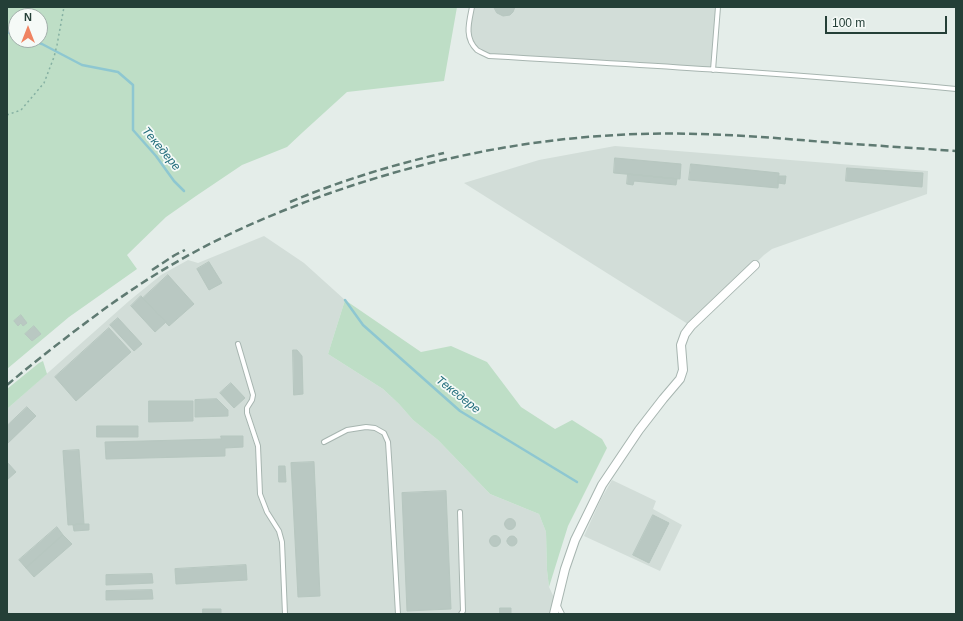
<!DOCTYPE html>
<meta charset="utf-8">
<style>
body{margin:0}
#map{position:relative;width:963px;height:621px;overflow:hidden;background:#e4ede9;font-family:Arial,sans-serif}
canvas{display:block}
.frame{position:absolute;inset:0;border:8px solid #243f37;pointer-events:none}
.north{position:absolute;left:8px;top:8px;width:40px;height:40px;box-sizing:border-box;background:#f5faf7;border:1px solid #a1afaa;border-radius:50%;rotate:0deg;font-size:11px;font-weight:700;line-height:16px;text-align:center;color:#243f37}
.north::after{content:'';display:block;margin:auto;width:14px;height:18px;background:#ef8361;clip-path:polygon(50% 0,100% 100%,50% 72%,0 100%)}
.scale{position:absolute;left:825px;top:16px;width:122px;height:18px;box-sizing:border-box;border:2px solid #243f37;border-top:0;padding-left:5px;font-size:12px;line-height:14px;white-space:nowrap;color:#243f37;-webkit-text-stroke:3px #f5faf7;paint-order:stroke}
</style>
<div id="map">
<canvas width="963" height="621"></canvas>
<div class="frame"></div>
<div class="north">N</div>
<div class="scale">100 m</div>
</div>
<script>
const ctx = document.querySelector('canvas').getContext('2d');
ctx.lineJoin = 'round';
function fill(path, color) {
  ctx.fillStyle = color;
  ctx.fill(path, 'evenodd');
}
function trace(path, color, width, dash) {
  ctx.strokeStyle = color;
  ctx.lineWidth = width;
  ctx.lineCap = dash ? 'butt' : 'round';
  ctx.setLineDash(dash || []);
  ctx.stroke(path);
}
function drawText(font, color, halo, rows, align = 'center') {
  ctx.font = font + ' Arial,sans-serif';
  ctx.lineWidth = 3.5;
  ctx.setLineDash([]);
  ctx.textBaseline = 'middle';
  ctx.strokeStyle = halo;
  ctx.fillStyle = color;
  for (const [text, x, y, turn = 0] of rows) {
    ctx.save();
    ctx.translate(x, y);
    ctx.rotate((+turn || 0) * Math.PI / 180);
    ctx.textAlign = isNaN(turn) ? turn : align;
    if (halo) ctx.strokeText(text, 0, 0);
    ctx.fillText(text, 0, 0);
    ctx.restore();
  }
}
fill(new Path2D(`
 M472,7h246l-5,63 -224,-14 -11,-6 -7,-8 -3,-12z
 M615,146l313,25 -1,23 -155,55 -8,6 -73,71 -227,-143 75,-23z
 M264,236l40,27 41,37 -17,54 55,35 16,15 14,16 25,20 52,54 49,20 7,18 1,38 2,17 13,27h-555v-205l122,-108 32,-26 27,-15 10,3z
 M612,480l44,21 -3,8 29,16 -22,46 -76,-35 17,-37z`), '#d2ddd8');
fill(new Path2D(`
 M7,7h450l-13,74 -97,11 -44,40 -16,15 -45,18 -46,31 -30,21 -39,38 10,14 -68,48 -62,52zM16,16h24v24h-24z
 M345,300l76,52 30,-6 36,16 34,45 34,22 17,-9 30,19 5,9 -39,78 -19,61 -2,-17 -1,-38 -7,-18 -49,-20 -52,-54 -25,-20 -14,-16 -16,-15 -55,-35z
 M43,361l4,13 -40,35v-20l32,-26z`), '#bedec6');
trace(new Path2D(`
 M7,32l9,3
 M30,40l12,4 40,21 36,7 15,13v45l23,26 18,25 10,10
 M345,300l18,25 97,86 117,71`), '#8ec7d1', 2.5);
const building = new Path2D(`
 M494,7h21l-2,5 -3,3 -7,1 -6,-3z
 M615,158l66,6 -1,15 -66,-6z
 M691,164l88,9 -1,15 -89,-8z
 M847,168l76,5 -1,14 -76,-6z
 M628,174l49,5 -1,6 -42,-4 -1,4 -6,-1z
 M779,176h7l-1,8 -7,-1z
 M209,262l13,21 -13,7 -12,-21z
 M168,275l26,29 -25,22 -26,-28z
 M141,296l25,26 -11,10 -24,-26z
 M21,315l6,8 -4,3 -2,-3 -3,3 -4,-5z
 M118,318l24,26 -8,7 -24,-26z
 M34,326l7,8 -9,7 -7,-7z
 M109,328l22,24 -55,49 -21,-24z
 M293,350h4l5,6 1,38 -9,1z
 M231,383l14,15 -11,10 -14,-15z
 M217,399l11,11v6l-33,1v-17z
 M149,401h44v20l-44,1z
 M27,407l9,9 -29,28v-18z
 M97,426h41v11h-41z
 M221,436h22v11l-18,1v8l-119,3 -1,-17 116,-3z
 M79,450l5,74 -16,1 -5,-74z
 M7,462l9,10 -9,8z
 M314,462l6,134 -22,1 -7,-134z
 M279,466h6l1,16h-7z
 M446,491l5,118 -44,2 -5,-118z
 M653,515l16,8 -20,40 -16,-8z
 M504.5 524a5.5 5.5 0 1 1 11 0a5.5 5.5 0 1 1-11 0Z
 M84,524h5v6l-15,1 -1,-6z
 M57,527l6,8 -37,33 -7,-8z
 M63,535l9,9 -38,33 -8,-9z
 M489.5 541a5.5 5.5 0 1 1 11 0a5.5 5.5 0 1 1-11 0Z
 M507 541a5 5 0 1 1 10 0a5 5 0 1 1-10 0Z
 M246,565l1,15 -71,4 -1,-15z
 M152,574l1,9 -47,2v-10z
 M152,590l1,9 -47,1v-9z
 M500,608h11v6h-11z
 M203,609h18v5h-18z`);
fill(building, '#b9c8c2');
trace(building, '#b7c7c0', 1);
const service = new Path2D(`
 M472,7c-3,15 -8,31 5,43 3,2 8,4 12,6 156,9 312,18 467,33
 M713,70l5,-63
 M238,344l15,51 -1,5 -5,8v5l11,33 2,48 7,18 12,19 3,11 3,72
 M324,442l23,-12 19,-3 9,1 9,5 4,9 2,31 8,141
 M460,512l3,99 -2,3
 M557,604l5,10`);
const minor = new Path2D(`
 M554,614l11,-45 10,-29 27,-55 37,-55 24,-31 17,-20 3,-9 -2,-25 4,-11 6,-8 64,-61`);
trace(service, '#a7b5b0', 6);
trace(minor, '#a7b5b0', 10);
trace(new Path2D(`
 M7,115l14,-5 23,-27 10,-26 3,-12 7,-38`), '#85b0a2', 1.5, [2, 3]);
trace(service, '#fff', 4);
trace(minor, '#fff', 8);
trace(new Path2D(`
 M290,202c50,-21 102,-37 154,-49
 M152,270l23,-15 10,-5
 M7,385c32,-27 66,-53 100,-78 24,-17 48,-33 73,-47 35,-20 72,-37 110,-52 104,-41 214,-67 326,-73 70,-4 139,1 208,7 44,3 88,6 132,9`), '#5f7a72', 2.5, [8, 4]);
drawText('italic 12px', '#1f6b7a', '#f5faf7', [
 ["Текедере",161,149,50],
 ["Текедере",458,395,38]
]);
</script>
